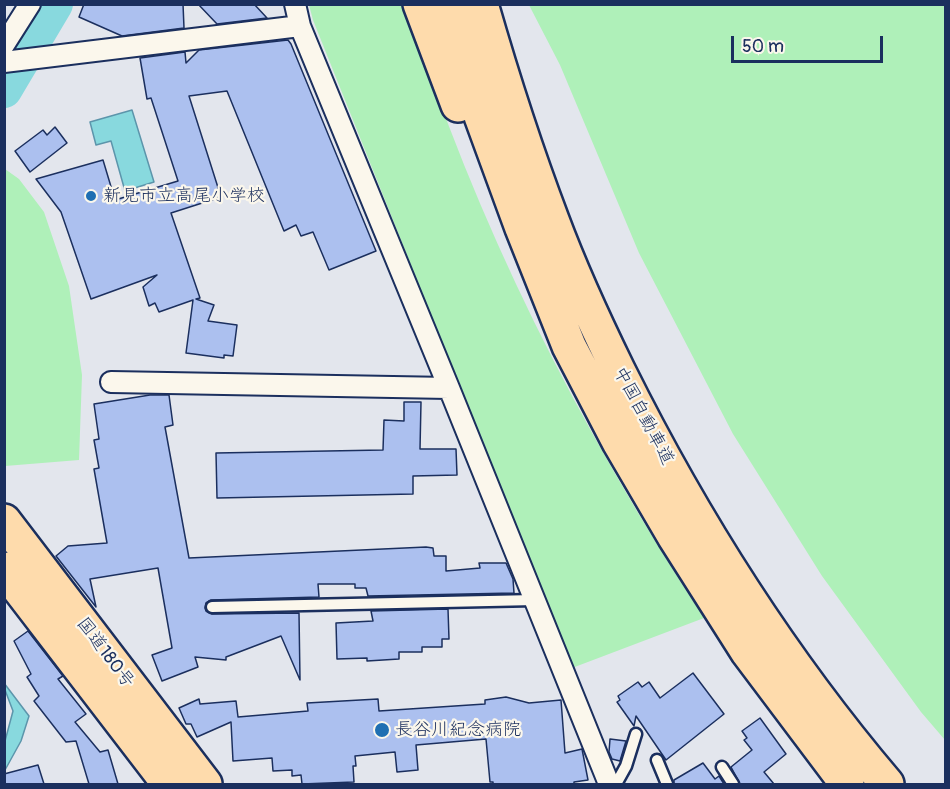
<!DOCTYPE html>
<meta charset="utf-8">
<style>
body{margin:0}
#map{position:relative;width:950px;height:789px;overflow:hidden;background:#e3e6ed;font-family:Pangolin,sans-serif}
canvas{display:block}
.frame{position:absolute;inset:0;border:6px solid #1b2f5e;pointer-events:none}
.scale{position:absolute;left:731px;top:36px;width:152px;height:27px;box-sizing:border-box;border:3px solid #1b2f5e;border-top:0;padding-left:8px;font-size:18px;line-height:21px;white-space:nowrap;color:#1b2f5e;-webkit-text-stroke:4px #fbf7ec;paint-order:stroke}
</style>
<div id="map">
<canvas width="950" height="789"></canvas>
<div class="frame"></div>
<div class="scale">50 m</div>
</div>
<script>
const ctx = document.querySelector('canvas').getContext('2d');
ctx.lineJoin = 'round';
function fill(path, color) {
  ctx.fillStyle = color;
  ctx.fill(path, 'evenodd');
}
function trace(path, color, width, dash) {
  ctx.strokeStyle = color;
  ctx.lineWidth = width;
  ctx.lineCap = dash ? 'butt' : 'round';
  ctx.setLineDash(dash || []);
  ctx.stroke(path);
}
function drawText(font, color, halo, rows, align = 'center') {
  ctx.font = font + ' Pangolin,"Klee One",sans-serif';
  ctx.lineWidth = 4.5;
  ctx.setLineDash([]);
  ctx.textBaseline = 'middle';
  ctx.strokeStyle = halo;
  ctx.fillStyle = color;
  for (const [text, x, y, turn = 0] of rows) {
    ctx.save();
    ctx.translate(x, y);
    ctx.rotate((+turn || 0) * Math.PI / 180);
    ctx.textAlign = isNaN(turn) ? turn : align;
    if (halo) ctx.strokeText(text, 0, 0);
    ctx.fillText(text, 0, 0);
    ctx.restore();
  }
}
fill(new Path2D(`
 M309,5h98c67,216 173,424 297,613l-132,50 -259,-648z
 M529,5h416v735l-24,-28 -99,-136 -89,-142 -94,-181 -79,-188z
 M5,169l14,10 25,33 25,74 13,89 -3,85 -74,6z`), '#aff0b9');
const water = new Path2D(`
 M132,110l22,72 -29,9 -14,-50 -15,4 -6,-23z
 M4,683l25,33 -8,25 -16,29v-29l8,-30 -8,-21z`);
fill(water, '#88d9de');
trace(water, '#5c95ab', 1.5);
trace(new Path2D(`
 M4,90l51,-86`), '#88d9de', 36);
const building = new Path2D(`
 M84,4h99l1,24 -62,8 -43,-19z
 M198,4h56l13,14 -50,6z
 M288,40l3,4 85,207 -47,19 -16,-38 -12,4 -5,-11 -12,6 -57,-140 -38,5 32,101 -50,16 29,85 -4,1 18,6 -6,16 29,4 -4,31 -9,-1v3l-38,-5 7,-53 -34,12 -4,-9 -6,3 -6,-19 14,-12 -66,24 -30,-87 -25,-33 67,-19 12,40 63,-19 -27,-83 -4,1 -7,-41 45,-6 1,11 13,-13z
 M55,127l12,16 -37,29 -15,-21 28,-21 4,5z
 M150,395h19l4,30 -8,2 24,131 237,-11 7,1 1,8h12v15l34,-3 -1,-5h27l7,16 1,14 -146,3 -2,-8h-11v-4h-37l1,13 -108,3 -5,3 -1,5 1,3 6,3 87,-1 1,67 -19,-44 -55,21v3l-31,-3 3,10 -36,14 -10,-26 20,-7 -14,-80 -68,11 6,28 -40,-51 12,-10 39,-3 -13,-74 5,-1 -5,-28 5,-1 -5,-35z
 M404,402h17l-1,47h36l1,26 -44,1v18l-196,4 -1,-45 167,-3 1,-30 20,1z
 M448,609l1,30h-7v8h-20v5h-23v7l-32,2v-3l-30,1 -1,-36 37,-2 -2,-10z
 M28,631l35,45 -5,3 28,35 -11,8 25,30 8,-2 10,34h-29l-13,-43 -10,1 -32,-41 5,-5 -12,-19 4,-3 -17,-33z
 M693,673l31,41 -58,46 -30,-44 -2,10 -17,-24 3,-2 -2,-4 20,-14 4,5 7,-5 11,16z
 M506,697l23,6 32,-3 4,53 17,-4 6,31 -14,2v2h-81v-2h-3l-4,-43 -70,6 2,25 -21,2 -2,-20 -40,4 1,10h-3l1,16 -52,2 -1,-9 -9,1v-6l-19,1 -1,-13 -39,3 -2,-39 -34,15 -6,-13h-5l-7,-16 20,-9 1,5 36,-3 2,16 70,-6 -1,-8 71,-4 1,12 106,-7v-4z
 M760,718l26,36 -22,18 10,12h-34l-9,-17 21,-17 -8,-10 3,-2 -5,-7z
 M610,739l16,2 -6,20 -8,-2 -3,-7z
 M703,763l12,16 4,-3 5,8h-50v-4z
 M38,765l6,19h-40v-10z`);
fill(building, '#acc0ef');
trace(building, '#1b2f5e', 1.5);
const service = new Path2D(`
 M212,607l323,-7
 M657,760l10,24
 M722,767l11,17
 M616,784l10,-18 10,-32`);
const minor = new Path2D(`
 M295,4l5,22 149,362 160,396
 M4,45l26,-41
 M4,62l296,-36
 M111,382l338,6`);
const trunk = new Path2D(`
 M4,521l201,263
 M4,569l165,215`);
const motorway = new Path2D(`
 M420,4l38,101
 M449,4l32,112 41,112 47,118 50,96 55,94 73,115 100,133
 M481,4c21,73 44,145 71,216 19,51 42,101 66,150 73,147 163,289 269,414`);
trace(service, '#1b2f5e', 15);
trace(minor, '#1b2f5e', 24);
trace(trunk, '#1b2f5e', 38);
trace(motorway, '#1b2f5e', 38);
trace(service, '#fbf7ec', 10);
trace(minor, '#fbf7ec', 20);
trace(trunk, '#fedbac', 33);
trace(motorway, '#fedbac', 33);
for (const [x, y, r, color] of [
 [91,196,6,"#1f6fb2"],
 [382,730,8,"#1f6fb2"]
]) {
  const dot = new Path2D();
  dot.arc(x, y, r, 0, 2 * Math.PI);
  ctx.fillStyle = color;
  ctx.fill(dot);
  trace(dot, '#fbf7ec', 2);
}
drawText('18px', '#1b2f5e', '#fbf7ec', [
 ["新見市立高尾小学校",103,196],
 ["長谷川紀念病院",395,730]
], 'left');
drawText('18px', '#1b2f5e', '#fbf7ec', [
 ["中国自動車道",643,416,62],
 ["国道180号",105,653,53]
]);
</script>
